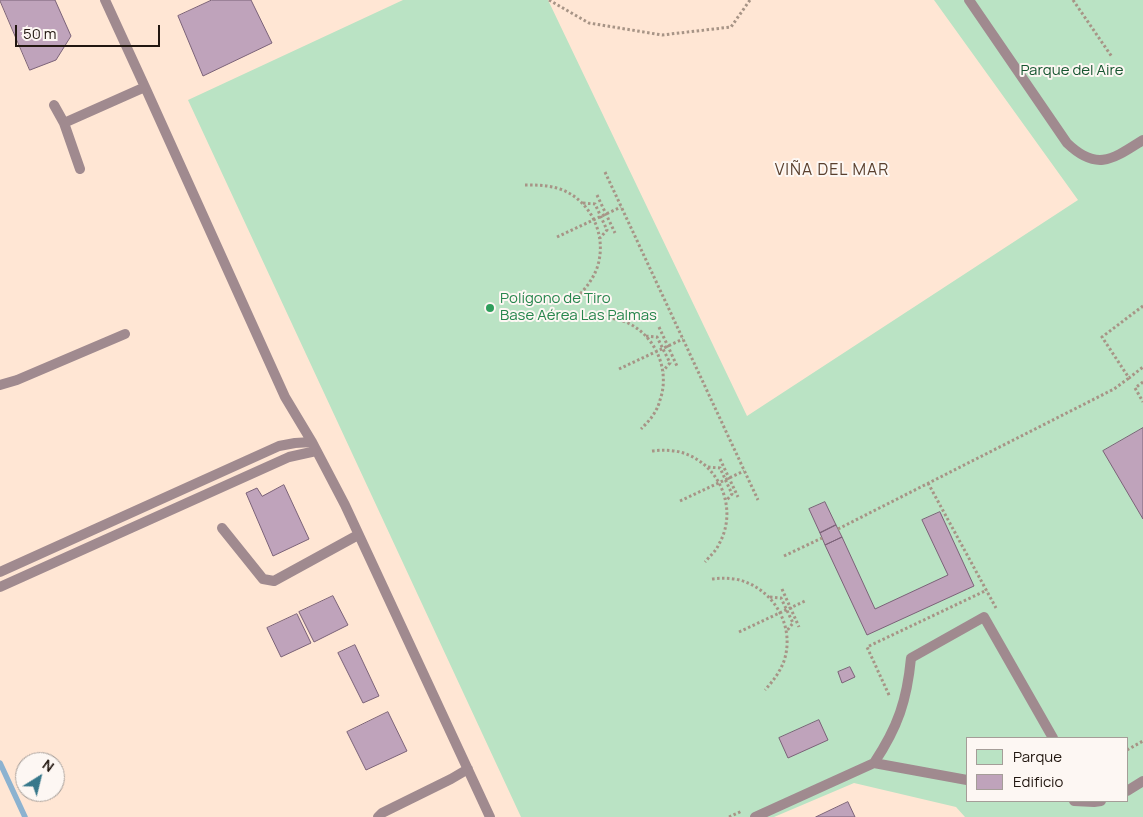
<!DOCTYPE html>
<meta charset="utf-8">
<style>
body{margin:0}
#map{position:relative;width:1143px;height:817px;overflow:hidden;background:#ffe6d4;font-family:Manrope,sans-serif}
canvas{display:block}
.legend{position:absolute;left:966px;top:737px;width:162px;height:65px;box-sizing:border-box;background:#fdf7f3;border:1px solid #a59d98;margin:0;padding:6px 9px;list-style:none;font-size:15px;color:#221710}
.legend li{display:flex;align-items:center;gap:10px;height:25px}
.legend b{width:25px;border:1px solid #a59d98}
.north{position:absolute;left:15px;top:752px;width:50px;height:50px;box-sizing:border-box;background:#fdf7f3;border:1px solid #a59d98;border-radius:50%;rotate:36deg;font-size:14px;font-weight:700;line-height:20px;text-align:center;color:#221710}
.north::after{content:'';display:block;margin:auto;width:18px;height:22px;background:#37788b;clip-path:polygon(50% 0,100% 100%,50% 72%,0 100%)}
.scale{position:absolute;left:15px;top:25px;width:145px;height:22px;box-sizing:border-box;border:2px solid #221710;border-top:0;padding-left:6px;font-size:15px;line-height:18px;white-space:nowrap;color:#221710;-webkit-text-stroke:4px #fdf7f3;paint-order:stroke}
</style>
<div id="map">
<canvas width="1143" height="817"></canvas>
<ul class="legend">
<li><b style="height:14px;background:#bae3c4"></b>Parque</li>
<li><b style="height:14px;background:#bfa3bb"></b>Edificio</li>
</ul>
<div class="north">N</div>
<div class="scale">50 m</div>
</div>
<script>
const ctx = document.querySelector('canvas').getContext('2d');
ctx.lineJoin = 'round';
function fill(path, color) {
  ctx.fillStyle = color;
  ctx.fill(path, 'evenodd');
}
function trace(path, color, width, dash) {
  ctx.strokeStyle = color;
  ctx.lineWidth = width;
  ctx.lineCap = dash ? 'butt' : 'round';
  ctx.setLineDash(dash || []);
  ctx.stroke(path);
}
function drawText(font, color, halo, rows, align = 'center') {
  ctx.font = font + ' Manrope,sans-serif';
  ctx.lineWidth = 4;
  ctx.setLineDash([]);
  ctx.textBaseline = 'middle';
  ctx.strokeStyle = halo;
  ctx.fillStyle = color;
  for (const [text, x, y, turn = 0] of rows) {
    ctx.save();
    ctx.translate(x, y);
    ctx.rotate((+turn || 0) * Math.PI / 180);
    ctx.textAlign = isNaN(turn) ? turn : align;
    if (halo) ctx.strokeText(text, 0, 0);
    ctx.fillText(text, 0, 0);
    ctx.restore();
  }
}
fill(new Path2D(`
 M403,0h145l199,416 331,-216 -144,-200h209v817h-178l-9,-10 -102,-24 -80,34h-253l-333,-717zM967,738h160v63h-160z`), '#bae3c4');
trace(new Path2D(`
 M0,763l25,54`), '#8cb2d0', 5.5);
const building = new Path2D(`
 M0,0h55l16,36 -15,24 -26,10z
 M212,0h39l21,43 -69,33 -25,-60z
 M1143,428v91l-40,-68z
 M284,485l25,54 -36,17 -27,-63 11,-5 5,8z
 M825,502l11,23 -16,8 -11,-24z
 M940,512l34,74 -107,49 -42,-90 17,-8 33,72 73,-34 -26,-55z
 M836,525l6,12 -17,8 -5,-12z
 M333,596l15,29 -34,17 -15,-30z
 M297,614l14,29 -30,14 -14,-29z
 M355,645l24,51 -16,7 -25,-50z
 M850,667l5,10 -13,6 -4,-11z
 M388,712l19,39 -41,19 -19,-38z
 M819,720l9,20 -40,18 -9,-20z
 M848,802l7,15h-39z`);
fill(building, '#bfa3bb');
trace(building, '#7b6278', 1);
trace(new Path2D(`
 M549,0l40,23 73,12 69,-8 19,-27
 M1073,0l39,57
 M605,172l153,328
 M525,185c12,0 23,0 35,4 31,11 48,47 37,79 -4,11 -11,20 -19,28
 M597,195l18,38
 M583,203l12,1 12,26 -7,8
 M557,237l64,-30
 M1143,306l-41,31 27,41 14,-11
 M588,318c12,-1 23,-1 35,3 31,11 48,48 37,79 -3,12 -10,20 -19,29
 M659,327l18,39
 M646,336l11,1 13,26 -7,8
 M619,369l64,-30
 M1143,382l-8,6 8,14
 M652,451c8,-1 15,-1 23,0 42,7 65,56 44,93 -3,7 -9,12 -14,18
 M720,459l18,38
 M708,467l12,1 12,26 -6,7
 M928,483l68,125
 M680,501l64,-30
 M838,529l276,-140 15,-11
 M784,556l38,-18
 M712,579c8,-1 15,-1 23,0 37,7 61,46 49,82 -4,11 -11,20 -19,29
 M782,589l17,38
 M770,597l11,1 12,25 -7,9
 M739,632l66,-31
 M889,695l-22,-48 120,-57
 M1127,750l16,-9
 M729,817l13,-6`), '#a79486', 3, [2.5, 2.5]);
trace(new Path2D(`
 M105,0l40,87 140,310 27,45 33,63 145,312
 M969,0l98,143c30,29 46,16 76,-3
 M54,105l10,18 16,46
 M64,123l81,-36
 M0,385l17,-5 108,-46
 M222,528l41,51 11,2 84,-46
 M0,572l279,-126 16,-3 17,-1
 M0,587l289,-130 27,-6
 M874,763c24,-36 33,-63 37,-105l73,-41 69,121
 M1127,791l16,-10
 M1074,801l20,1 7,-1
 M378,817l4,-4 69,-34 17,-10
 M755,817l119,-54 93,17`), '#a08a8f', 10);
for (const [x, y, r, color] of [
 [490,308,5,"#2e9e5b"]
]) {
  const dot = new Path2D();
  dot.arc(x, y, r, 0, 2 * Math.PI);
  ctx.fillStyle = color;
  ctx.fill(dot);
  trace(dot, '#fdf7f3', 2);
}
drawText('15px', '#165630', '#fdf7f3', [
 ["Parque del Aire",1072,71]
]);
drawText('15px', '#27864d', '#fdf7f3', [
 ["Polígono de Tiro",500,299],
 ["Base Aérea Las Palmas",500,316]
], 'left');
ctx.letterSpacing = '1px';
drawText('16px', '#5a402e', '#fdf7f3', [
 ["VIÑA DEL MAR",832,171]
]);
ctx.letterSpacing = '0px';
</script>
